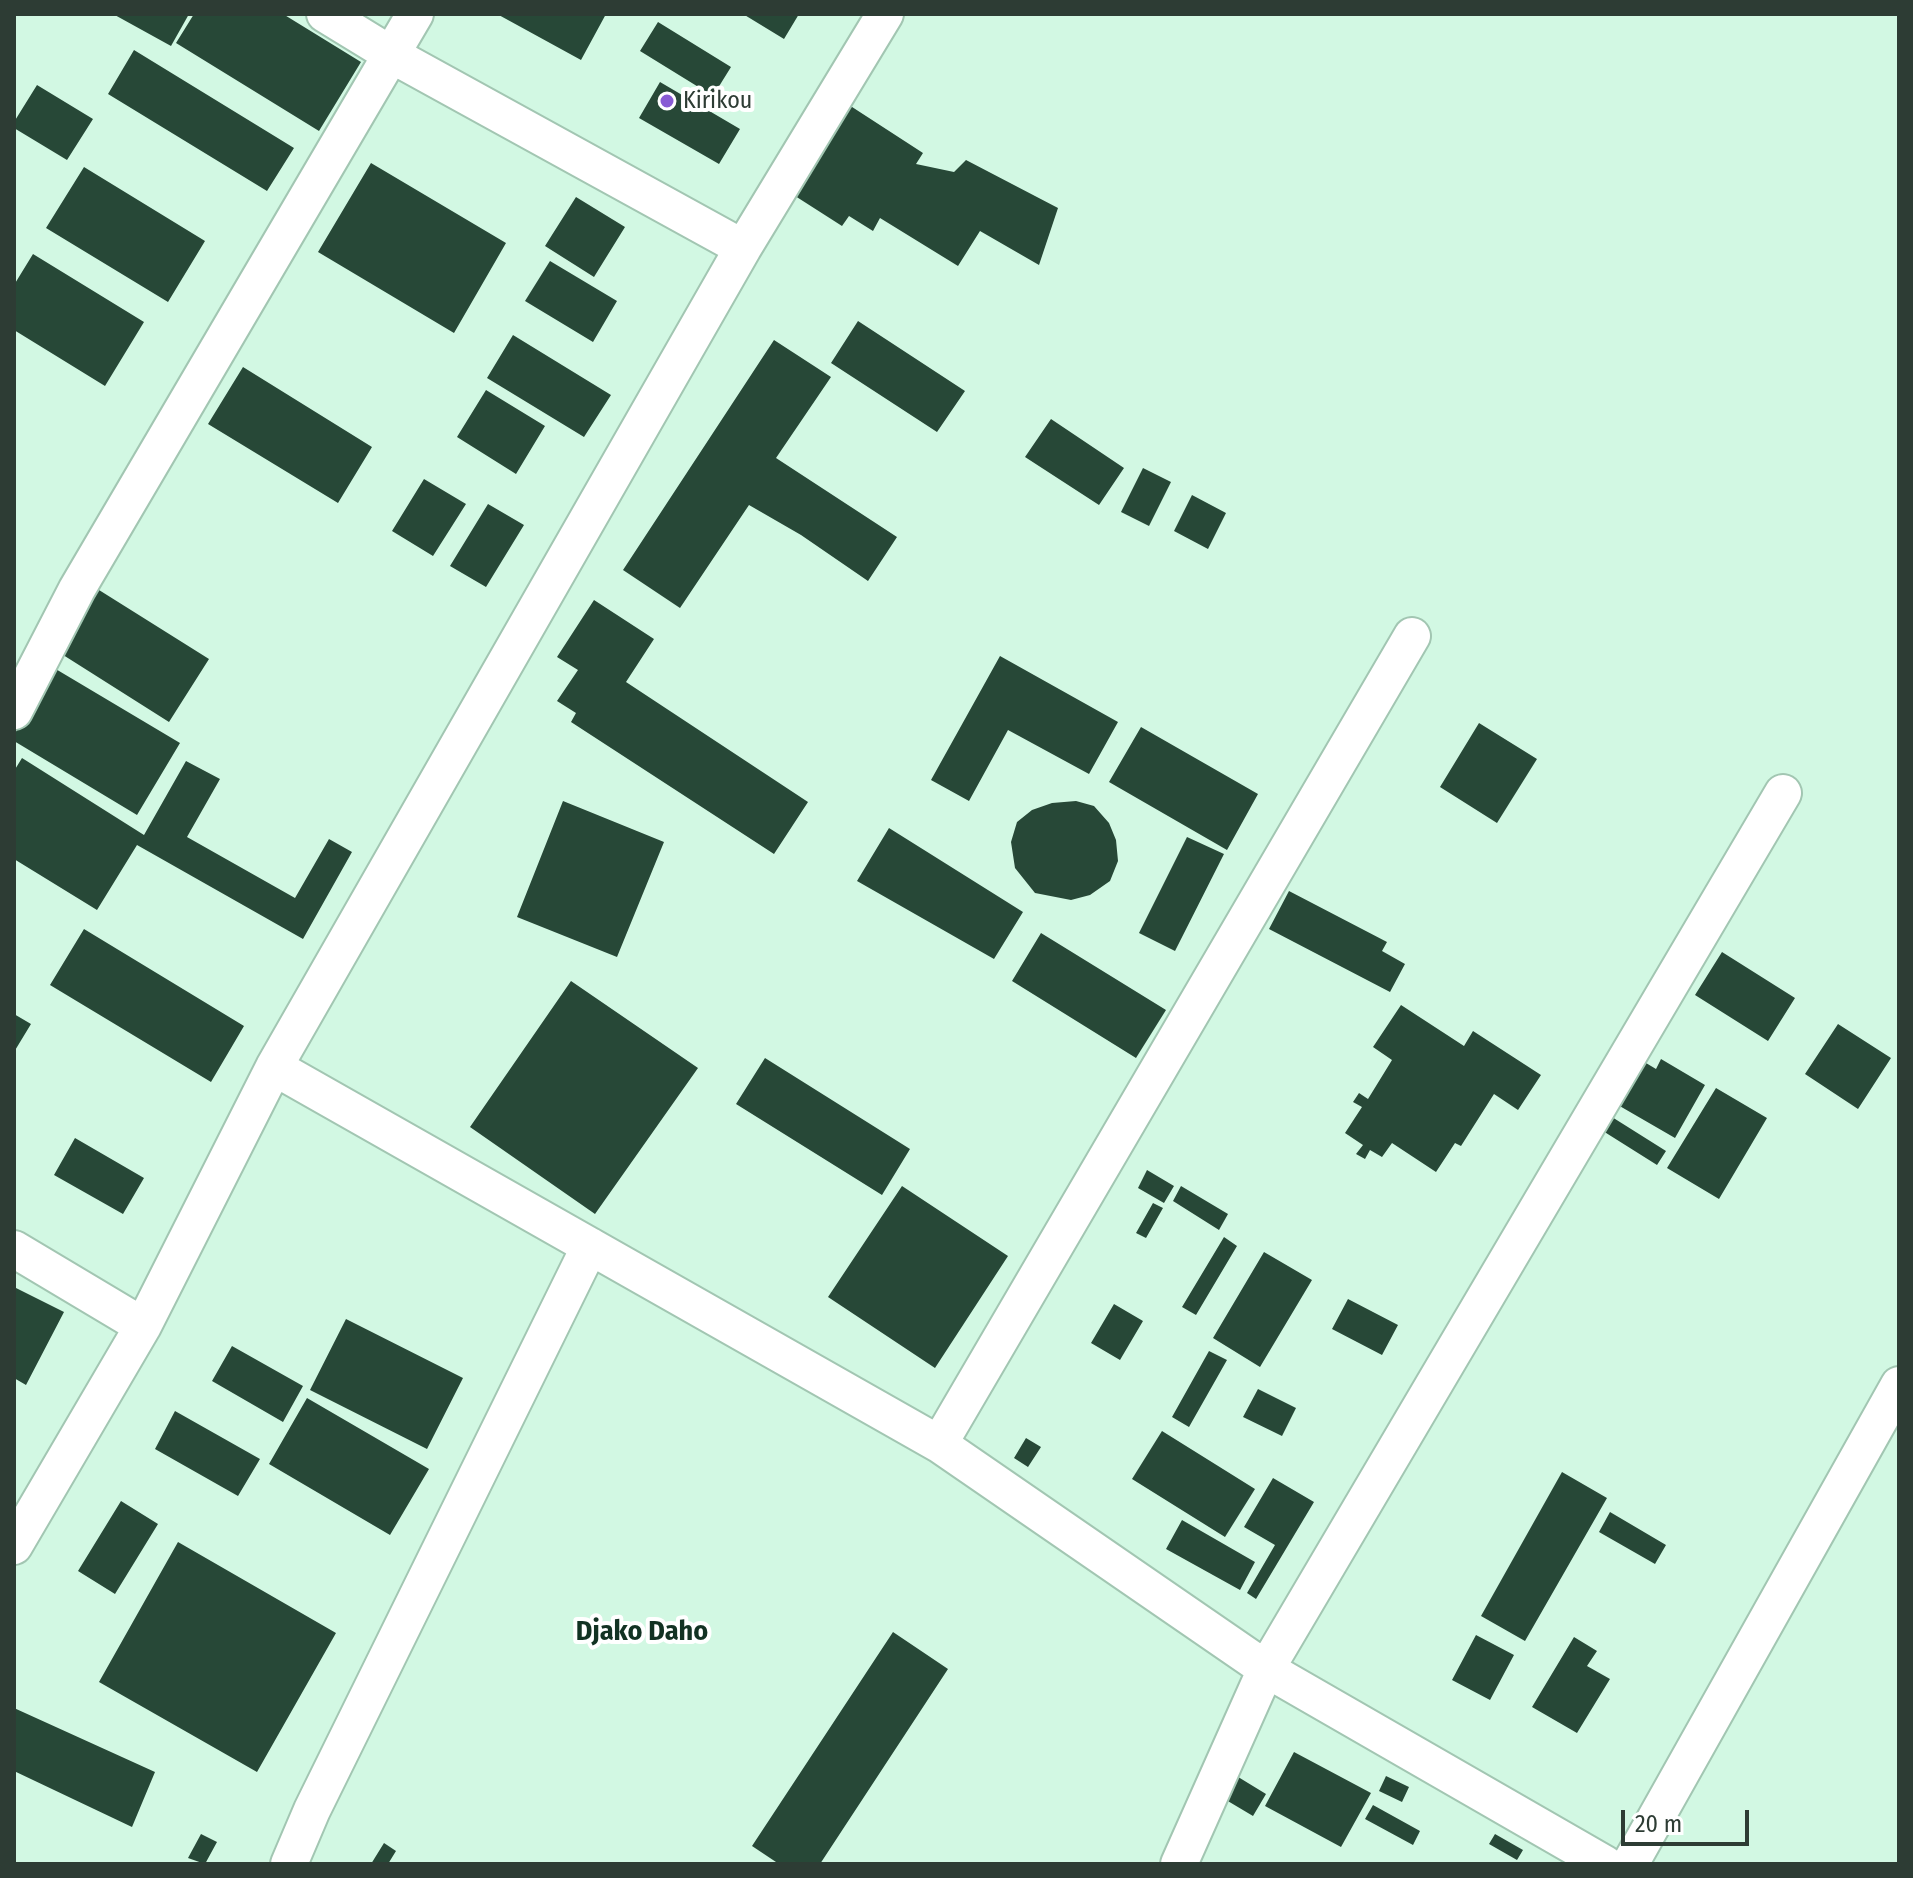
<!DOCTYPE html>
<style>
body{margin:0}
#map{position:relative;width:1913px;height:1878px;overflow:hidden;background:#d2f8e3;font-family:"Fira Sans Condensed",sans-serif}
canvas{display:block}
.frame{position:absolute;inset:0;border:16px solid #2d3c34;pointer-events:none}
.scale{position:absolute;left:1621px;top:1810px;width:128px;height:36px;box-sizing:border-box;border:4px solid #2d3c34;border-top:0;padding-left:10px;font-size:24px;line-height:28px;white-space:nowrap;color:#2d3c34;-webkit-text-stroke:6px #fff;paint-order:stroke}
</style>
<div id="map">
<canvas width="1913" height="1878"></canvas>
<div class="frame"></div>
<div class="scale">20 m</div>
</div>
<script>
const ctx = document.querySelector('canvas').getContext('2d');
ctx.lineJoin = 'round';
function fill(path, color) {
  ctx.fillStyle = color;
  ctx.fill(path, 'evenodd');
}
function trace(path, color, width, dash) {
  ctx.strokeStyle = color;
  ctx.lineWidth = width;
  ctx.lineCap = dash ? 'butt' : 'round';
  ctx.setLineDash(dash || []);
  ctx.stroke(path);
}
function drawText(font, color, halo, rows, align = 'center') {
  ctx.font = font + ' "Fira Sans Condensed",sans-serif';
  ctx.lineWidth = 8;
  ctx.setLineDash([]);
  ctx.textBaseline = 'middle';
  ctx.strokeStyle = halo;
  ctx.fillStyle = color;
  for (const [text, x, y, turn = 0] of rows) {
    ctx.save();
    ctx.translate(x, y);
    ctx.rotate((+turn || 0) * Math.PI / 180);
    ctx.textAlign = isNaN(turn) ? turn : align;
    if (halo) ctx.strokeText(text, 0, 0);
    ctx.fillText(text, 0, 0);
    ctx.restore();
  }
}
fill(new Path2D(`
 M113,14h76l-18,32z
 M194,14h89l78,48 -42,69 -143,-88z
 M497,14h109l-25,46z
 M743,14h56l-15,25z
 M658,22l73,45 -18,29 -73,-45z
 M134,50l160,98 -27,43 -159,-97z
 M660,82l80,47 -21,35 -80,-46z
 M37,85l56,34 -26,41 -53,-32v-6z
 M849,105l74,48 -7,11 38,8 12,-12 92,48 -19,57 -59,-34 -22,35 -78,-48 -7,13 -24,-15 -7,10 -50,-32z
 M371,163l135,80 -52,90 -136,-81z
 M84,167l121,74 -37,61 -122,-74z
 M576,197l49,30 -31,50 -49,-31z
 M33,254l111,68 -39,64 -91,-56v-45z
 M550,261l67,40 -24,41 -68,-41z
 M858,321l107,70 -28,41 -106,-69z
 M513,335l98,60 -27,42 -97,-59z
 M774,340l57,37 -55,81 121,79 -29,44 -67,-46 -52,-30 -69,103 -57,-38z
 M243,367l129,80 -34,56 -130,-79z
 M486,390l59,36 -29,48 -59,-37z
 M1051,419l73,49 -25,37 -74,-48z
 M1143,468l28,14 -22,44 -28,-14z
 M424,479l42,25 -33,52 -41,-25z
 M1192,495l34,18 -18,36 -34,-18z
 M488,504l36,21 -38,62 -36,-21z
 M99,590l110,69 -40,63 -109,-69z
 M594,600l60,39 -28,43 182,120 -34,52 -203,-132 5,-9 -19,-12 21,-31 -21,-13z
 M1000,656l118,66 -29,52 -81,-44 -39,71 -38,-21z
 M54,668l126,75 -43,72 -123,-74v-6z
 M1479,723l58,36 -40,64 -57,-36z
 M1141,727l117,67 -31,56 -118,-68z
 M22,758l122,77 42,-74 34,18 -33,58 108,61 34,-59 23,13 -49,87 -166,-94 -40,65 -83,-51v-88z
 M563,801l101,41 -47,115 -100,-40z
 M1076,801l18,5 15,17 7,17 2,21 -8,20 -20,14 -19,5 -36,-7 -20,-25 -4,-26 6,-20 15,-12 20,-7z
 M889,828l134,84 -29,47 -137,-78z
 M1187,837l37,17 -49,97 -36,-18z
 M1289,891l98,51 -5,9 23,13 -15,28 -121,-63z
 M84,929l160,97 -33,56 -161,-97z
 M1041,933l125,77 -30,48 -124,-77z
 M1722,952l73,46 -27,43 -73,-46z
 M571,981l127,87 -103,146 -125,-87z
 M1401,1005l63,41 9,-15 68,44 -23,35 -24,-16 -33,52 -6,-3 -19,29 -44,-29 -10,14 -12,-7 -5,9 -9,-5 7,-9 -18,-12 17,-26 -9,-5 6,-9 9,6 24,-39 -19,-13z
 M14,1014l17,10 -17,28z
 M1838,1024l53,34 -33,51 -53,-35z
 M1636,1057l20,12 5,-10 44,26 -30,53 -64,-37z
 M765,1058l145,91 -28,46 -146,-91z
 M1716,1088l51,30 -48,81 -52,-31z
 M1604,1112l62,39 -9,14 -62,-39z
 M75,1138l69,40 -21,36 -69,-39z
 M1147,1170l27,16 -10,17 -26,-15z
 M902,1186l106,70 -73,112 -107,-71z
 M1181,1186l47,28 -9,16 -46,-29z
 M1153,1203l10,5 -17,30 -10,-5z
 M1224,1237l13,9 -41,69 -14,-8z
 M1264,1252l48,28 -52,87 -47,-29z
 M14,1287l50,25 -38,73 -12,-7z
 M1348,1299l50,26 -16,30 -50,-26z
 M1114,1304l29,17 -23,39 -29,-17z
 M346,1319l117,59 -36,71 -117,-59z
 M232,1346l71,40 -20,36 -71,-41z
 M1209,1351l18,9 -38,67 -17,-10z
 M1258,1389l38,19 -14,28 -39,-19z
 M307,1398l122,71 -39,66 -121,-71z
 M175,1411l85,48 -22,37 -83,-47z
 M1162,1431l93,58 -30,48 -93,-58z
 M1026,1438l15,9 -13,20 -14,-9z
 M1562,1472l45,26 -82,143 -44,-25z
 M1273,1478l41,24 -58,97 -9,-6 28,-48 -31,-18z
 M121,1501l37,23 -43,70 -37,-23z
 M1610,1512l56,33 -11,19 -56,-32z
 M1182,1520l73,42 -15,28 -74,-41z
 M178,1542l158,91 -79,139 -158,-90z
 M893,1632l55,37 -128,195h-41l-27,-18z
 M1476,1635l38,20 -24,45 -38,-20z
 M1574,1637l23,14 -10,15 23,13 -33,54 -45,-26z
 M14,1708l141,64 -23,55 -118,-56z
 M1294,1752l77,41 -30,54 -76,-41z
 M1230,1772l36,22 -13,22 -37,-22z
 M1386,1776l23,11 -7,15 -23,-11z
 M1373,1805l47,26 -7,14 -48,-26z
 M201,1834l16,8 -12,22 -17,-6z
 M1495,1834l28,16 -6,10 -28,-16z
 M384,1843l12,8 -8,13h-17z`), '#274837');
const street = new Path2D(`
 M325,14l67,41 351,193
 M14,711l63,-122 338,-575
 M274,1067l665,377 327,225 339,195
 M14,1249l129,77
 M939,1444l473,-808
 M14,1546l129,-220 131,-259 469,-819 142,-234
 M289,1864l23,-54 278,-564
 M1179,1864l87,-195 517,-876
 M1630,1864l269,-479`);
trace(street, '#a2c6b2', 40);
trace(street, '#fff', 36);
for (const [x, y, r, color] of [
 [667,101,8,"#885bd4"]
]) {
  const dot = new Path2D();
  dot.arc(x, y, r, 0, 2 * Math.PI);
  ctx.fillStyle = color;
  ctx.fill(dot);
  trace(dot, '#fff', 3);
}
drawText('24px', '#2d3c34', '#fff', [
 ["Kirikou",683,101]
], 'left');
drawText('bold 28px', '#123223', '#fff', [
 ["Djako Daho",642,1632]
]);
</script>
